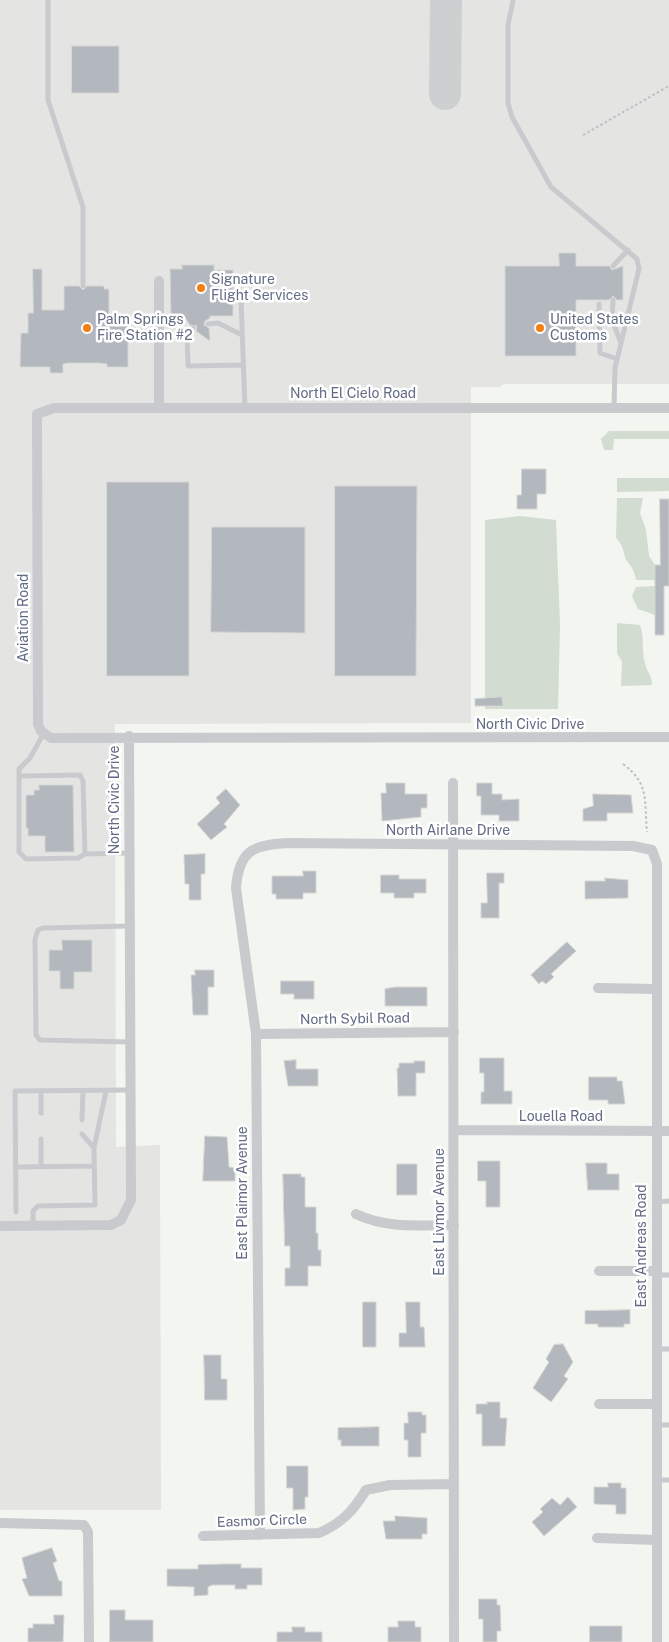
<!DOCTYPE html>
<style>
body{margin:0}
canvas{display:block;background:#f3f5f0}
</style>
<canvas width="669" height="1642"></canvas>
<script>
const ctx = document.querySelector('canvas').getContext('2d');
ctx.lineJoin = 'round';
function fill(path, color) {
  ctx.fillStyle = color;
  ctx.fill(path, 'evenodd');
}
function trace(path, color, width, dash) {
  ctx.strokeStyle = color;
  ctx.lineWidth = width;
  ctx.lineCap = dash ? 'butt' : 'round';
  ctx.setLineDash(dash || []);
  ctx.stroke(path);
}
function drawText(font, color, halo, rows, align = 'center') {
  ctx.font = font + ' "Public Sans",sans-serif';
  ctx.lineWidth = 5;
  ctx.setLineDash([]);
  ctx.textBaseline = 'middle';
  ctx.strokeStyle = halo;
  ctx.fillStyle = color;
  for (const [text, x, y, turn = 0] of rows) {
    ctx.save();
    ctx.translate(x, y);
    ctx.rotate((+turn || 0) * Math.PI / 180);
    ctx.textAlign = isNaN(turn) ? turn : align;
    if (halo) ctx.strokeText(text, 0, 0);
    ctx.fillText(text, 0, 0);
    ctx.restore();
  }
}
fill(new Path2D(`
 M0,0h669v384h-165l-5,3h-28v336l-356,1 1,423 44,-2 1,365h-161z`), '#e4e5e3');
fill(new Path2D(`
 M609,431h60v8h-55l-1,11h-9l-3,-11z
 M617,478h52v13l-52,1z
 M617,498h26l-3,15 6,17 3,26 6,9v15h-19c-2,-9 -3,-12 -9,-19 -5,-8 -1,-12 -11,-23z
 M520,516l36,4 4,105 -2,84h-73v-189z
 M655,586v29l-17,-6 -6,-13 4,-9z
 M617,623l23,2c5,13 1,25 5,38 2,10 7,12 7,22l-31,1 1,-24 -5,-9z`), '#d2dcd1');
trace(new Path2D(`
 M445,94l1,-94`), '#cdd0d1', 32);
const building = new Path2D(`
 M72,46h47v47h-47z
 M559,253h17v13h33l3,4 11,-4v34h-6l-4,-4 -4,4h-33v56h-71v-90h54z
 M182,265h32v5h19v46h-23v2l-5,3 -1,4 5,3 1,13 -14,-10 1,-5 -7,-1 -6,-9h-13l-1,-47h12z
 M33,269h9v41h22v-24h15l4,4 4,-4h17v3h5v33h19v45h-21v-3l-8,-1h-31l-5,1v9h-13v-6h-30l1,-34h7v-20h5z
 M522,469h24v25h-9v15h-20v-14h4z
 M107,482h82v194h-82z
 M335,486h82l-1,190h-81z
 M660,499h9v87h-5v49h-9v-70h5z
 M212,527h93v106l-94,-1z
 M502,697l1,9h-28v-7z
 M386,783h19v11h22v14h-6v9l-39,4 -1,-28h5z
 M477,783h15v11h10v6l17,-1v22h-20v-6h-18v-19h-4z
 M39,785h34l1,67h-29v-16h-17v-8h-2v-33h8v-5h5z
 M226,789l14,16 -16,19 3,3 -16,13 -14,-16 23,-21 -4,-5z
 M593,794l38,1 2,18h-26v8h-24v-12l10,-3z
 M205,854v20h-4v26h-12v-16h-4l-1,-29z
 M303,871h13v22h-13v6h-27v-5h-4v-18h31z
 M487,873h17v10h-5v35h-18v-15h6z
 M381,875h18v4h27v14h-12v5h-20v-5h-13z
 M605,878l23,2v18l-43,1v-18h20z
 M62,940h30v32h-18v17h-14v-18h-11v-21h13z
 M567,942l9,9 -25,23 3,3 -8,7 -4,-3 -3,3 -8,-9z
 M195,970h19v17h-6v28h-15l-2,-40h4z
 M281,981h33v18h-20v-5h-13z
 M396,987h31v19h-42v-17z
 M480,1058h24v33h8v13h-31v-12h3v-19h-4z
 M296,1060v9h22v17h-30l-4,-25z
 M414,1061h11v12h-9v23h-18l-1,-28h2v-5h15z
 M589,1077h28v4h5l3,23h-17v-4h-19z
 M205,1136l22,1 2,30 6,1v13h-32z
 M478,1161h22v46h-14v-26h-8z
 M586,1163h21v11h12v16h-31z
 M397,1164h20v31h-20z
 M283,1174h18v3h4v30h11v26h2v17h3v16h-13v20h-23v-18h5v-22h-5z
 M363,1302h13v45h-13z
 M406,1302h14v25h4l1,20h-26v-14h7z
 M630,1310v14h-6v3h-26v-3h-13v-13z
 M563,1344l10,18 -9,14 4,3 -17,23 -18,-14 16,-26 -3,-3 8,-14z
 M204,1355h17v24h6v21h-22z
 M487,1402h13v16h7l-2,28h-23v-32h-6v-10h11z
 M408,1412h14v3h4v18h-5v24h-13v-17h-4v-17h4z
 M379,1427v19h-38v-6h-3v-12z
 M287,1466h21v31h-3v12l-12,1v-22h-6z
 M608,1483h13v5h5v26h-10v-9l-22,-1v-17h14z
 M568,1497l9,10 -33,29 -12,-14 11,-10 -3,-3 12,-11 8,7z
 M395,1516l32,2v16h-5v5h-36l-3,-18h12z
 M52,1548l5,13 -4,2 6,18h3v15h-33l-7,-17 5,-1 -5,-20z
 M226,1564h15v4h21v17h-15v4h-12v-4h-23l-4,2v8l-14,1v-9l-27,-1v-17h31v-4z
 M479,1599h18v6h3l1,26h-4v11h-14v-23h-4z
 M110,1610h15v10h28v22h-43z
 M54,1615h10l-1,27h-35v-14h5v-4h21z
 M398,1621h17v6h6v15h-33v-15h10z
 M590,1626h32v16h-32z
 M292,1627h13v5h17v10h-45v-10h15z`);
fill(building, '#b3b7be');
trace(building, '#d5d6d3', 1);
trace(new Path2D(`
 M583,135l86,-49
 M623,764c27,20 21,37 24,68`), '#bdbec1', 2, [2.5, 2.5]);
trace(new Path2D(`
 M48,0v100l35,107v79
 M513,1l-5,24v78l4,14 39,70 86,72 2,10 -24,99 -1,39
 M613,266l15,-16
 M241,299l4,109
 M613,300l-1,20 9,23
 M599,304l1,49 17,6
 M208,324l10,-1 24,12
 M193,328l-6,5 1,33 55,-1
 M44,733l-14,25 -11,11v83l7,7 52,-1 7,-4 44,-1
 M19,776l61,-1 3,6 2,73
 M130,926l-87,2 -5,2 -3,9 1,96 4,5 90,2
 M41,1113v-22
 M82,1120l1,-29
 M82,1134l12,14
 M41,1139v28
 M16,1167l78,-1
 M657,1202l12,-1
 M16,1212l-1,-121 115,-1
 M33,1225v-14l5,-5 57,-1 -1,-57 12,-57
 M657,1275h12
 M657,1349h12
 M657,1425h12
 M657,1480h12`), '#c8cace', 5);
trace(new Path2D(`
 M159,408v-127
 M669,408h-615l-17,6 1,310 3,7 10,7 618,-1
 M453,783l1,859
 M598,988l58,1
 M256,1034l198,-2
 M454,1130l215,1
 M356,1214c31,15 64,11 98,11
 M0,1226l111,-1 10,-5 10,-20 -2,-464
 M599,1271h57
 M599,1404h57
 M0,1523l84,2 4,7 1,110
 M260,1535l-4,-501 -20,-146c3,-38 17,-43 52,-45l345,3 19,4 5,14v778
 M203,1536l116,-3c23,-10 34,-22 47,-43l24,-5 64,-1
 M597,1538l60,2`), '#c8cace', 10);
for (const [x, y, r, color] of [
 [201,288,5,"#f17f13"],
 [87,328,5,"#f17f13"],
 [540,328,5,"#f17f13"]
]) {
  const dot = new Path2D();
  dot.arc(x, y, r, 0, 2 * Math.PI);
  ctx.fillStyle = color;
  ctx.fill(dot);
  trace(dot, '#fff', 2);
}
drawText('14px', '#616b84', '#fff', [
 ["Signature",211,280],
 ["Flight Services",211,296],
 ["Palm Springs",97,320],
 ["Fire Station #2",97,336],
 ["United States",550,320],
 ["Customs",550,336]
], 'left');
drawText('14px', '#616b84', '#fff', [
 ["North El Cielo Road",353,394],
 ["Aviation Road",24,618,-90],
 ["North Civic Drive",530,725],
 ["North Civic Drive",115,800,-90],
 ["North Airlane Drive",448,831],
 ["North Sybil Road",355,1019,-1],
 ["Louella Road",561,1117],
 ["East Plaimor Avenue",243,1193,-90],
 ["East Livmor Avenue",440,1212,-90],
 ["East Andreas Road",642,1246,-90],
 ["Easmor Circle",262,1521,-2]
]);
</script>
